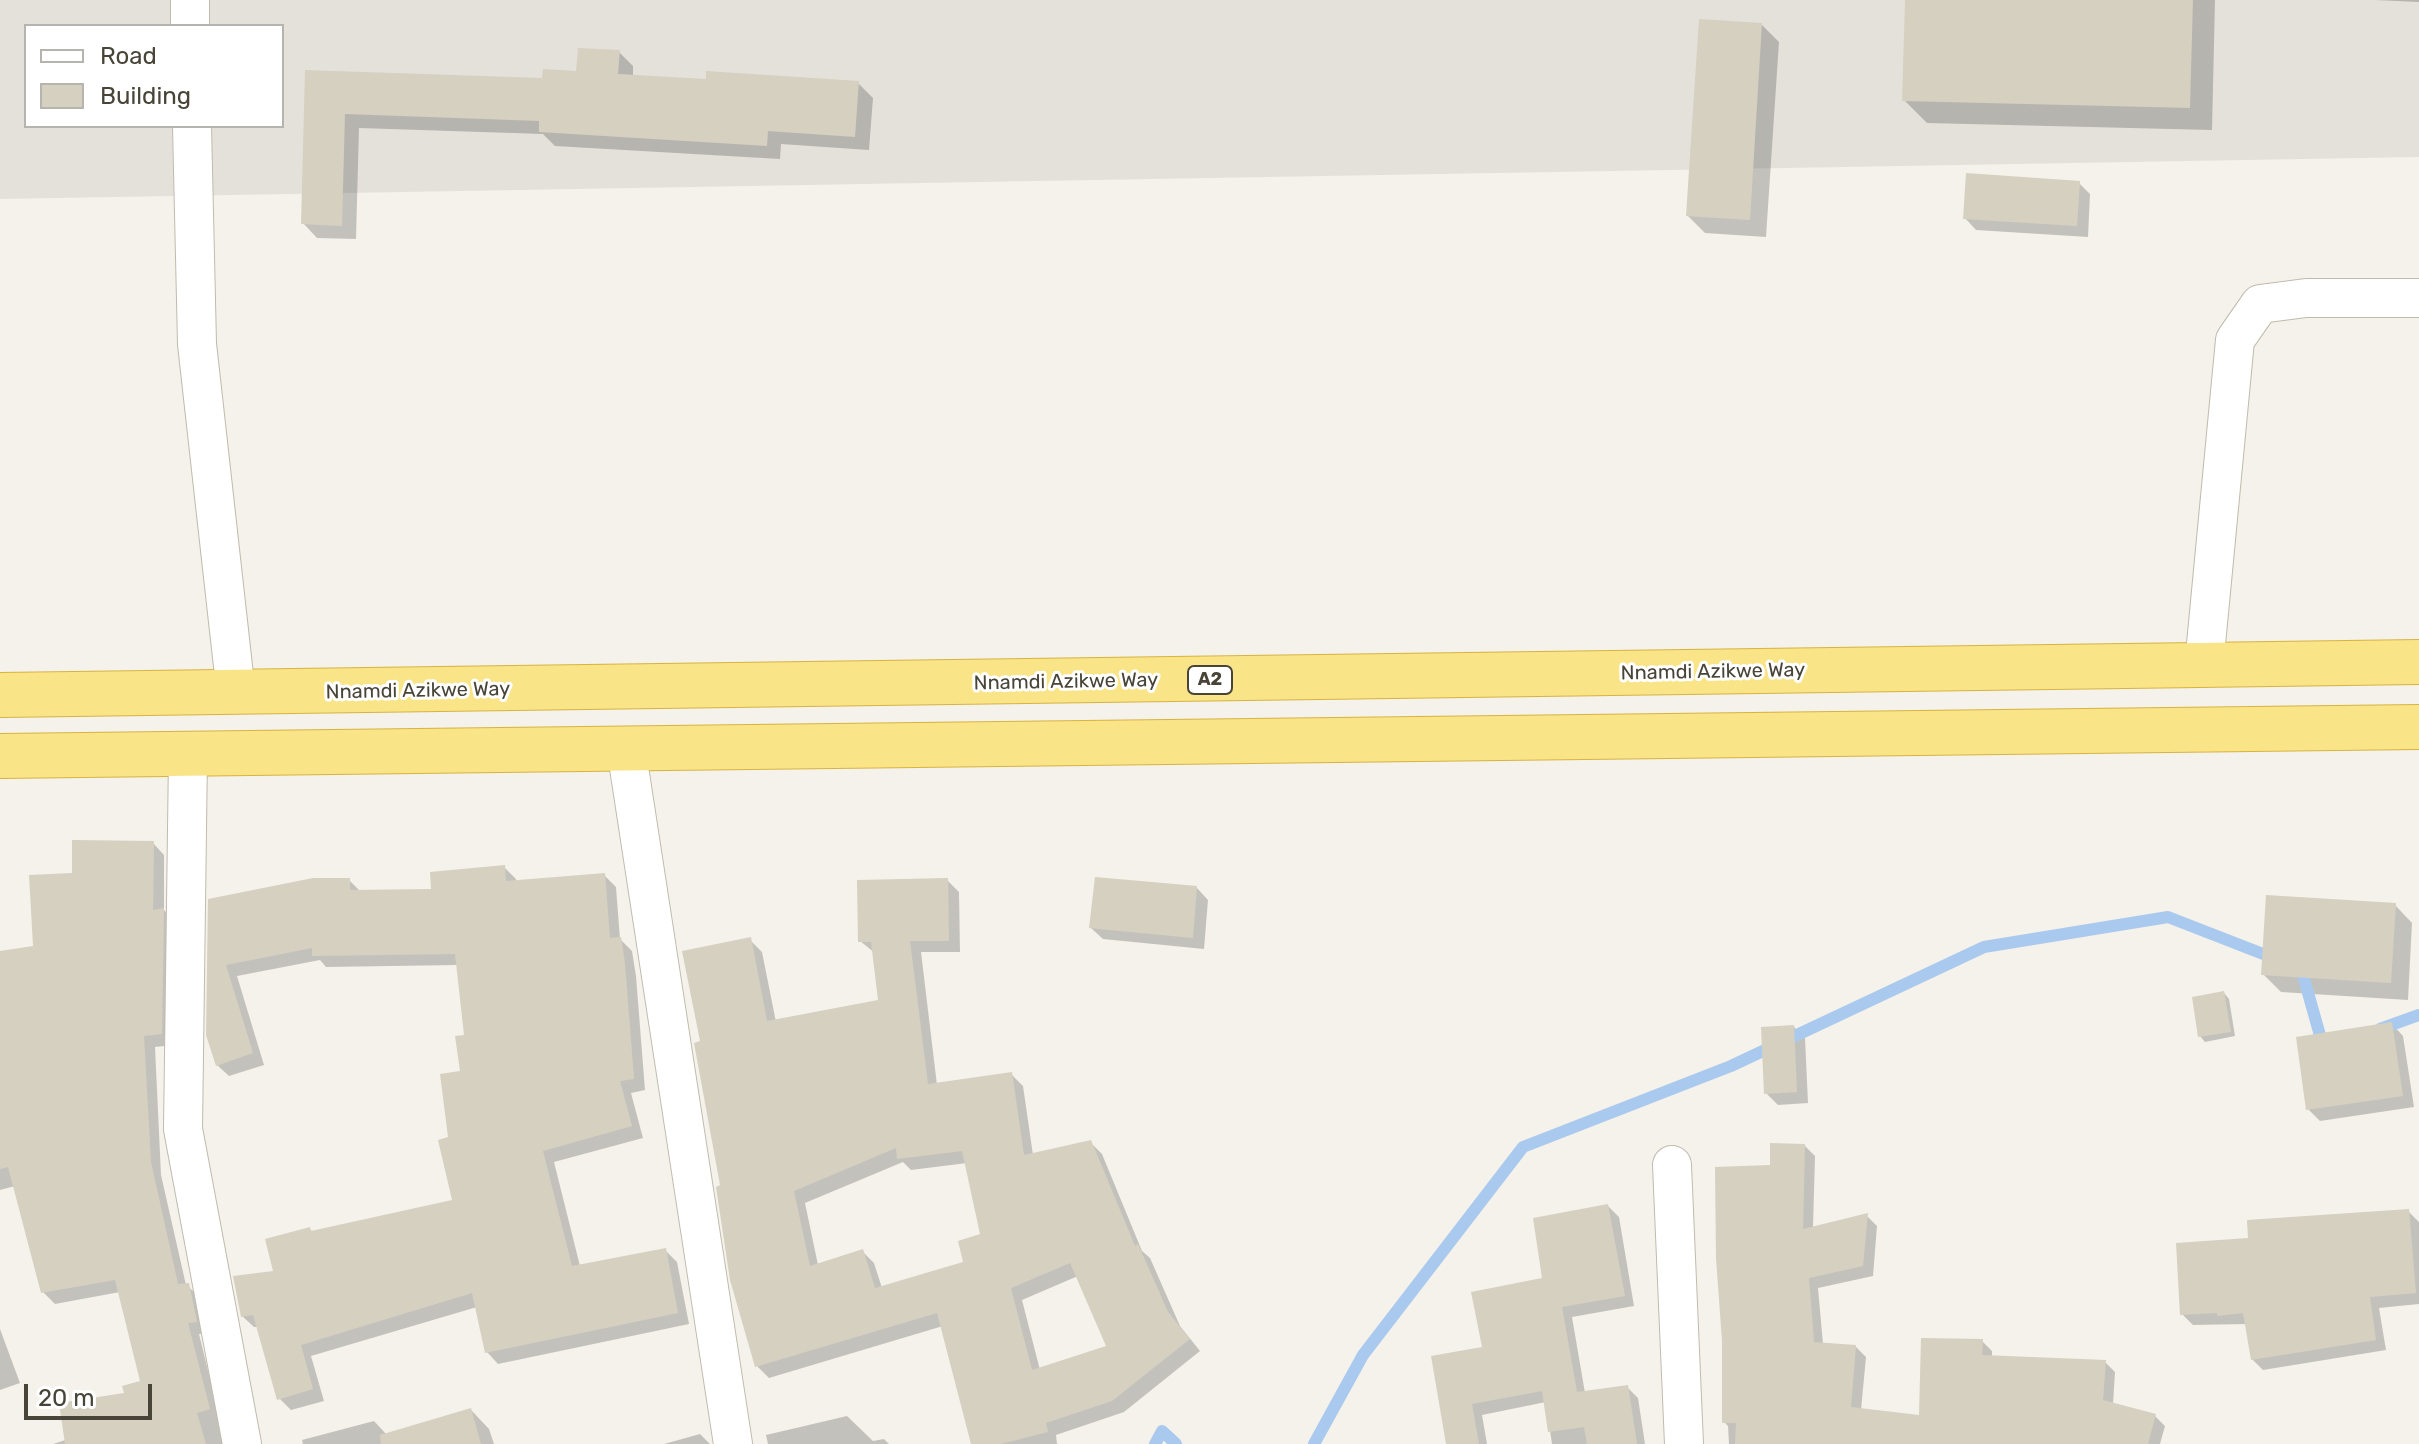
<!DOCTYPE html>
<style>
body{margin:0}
#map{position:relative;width:2419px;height:1444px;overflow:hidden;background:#f4f2ea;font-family:Rubik,sans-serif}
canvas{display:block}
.legend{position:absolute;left:24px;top:24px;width:260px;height:104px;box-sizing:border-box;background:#fff;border:2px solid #b6b4af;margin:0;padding:10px 14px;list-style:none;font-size:24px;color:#484438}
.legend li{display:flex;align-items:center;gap:16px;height:40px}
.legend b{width:40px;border:2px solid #b6b4af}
.scale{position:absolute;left:24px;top:1384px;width:128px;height:36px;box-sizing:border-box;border:4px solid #484438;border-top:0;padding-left:10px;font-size:24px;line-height:28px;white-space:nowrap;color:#484438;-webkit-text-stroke:6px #fff;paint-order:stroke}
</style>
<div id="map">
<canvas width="2419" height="1444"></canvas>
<ul class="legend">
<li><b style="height:10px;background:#fff"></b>Road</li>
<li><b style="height:22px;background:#d5d0c0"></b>Building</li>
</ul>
<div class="scale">20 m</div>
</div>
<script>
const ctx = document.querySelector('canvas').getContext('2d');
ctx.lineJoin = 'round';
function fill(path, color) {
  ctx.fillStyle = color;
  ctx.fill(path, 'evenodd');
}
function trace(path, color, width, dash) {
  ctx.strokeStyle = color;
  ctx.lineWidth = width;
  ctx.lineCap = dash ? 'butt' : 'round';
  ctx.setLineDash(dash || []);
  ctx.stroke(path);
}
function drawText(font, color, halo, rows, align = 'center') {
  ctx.font = font + ' Rubik,sans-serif';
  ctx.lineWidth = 6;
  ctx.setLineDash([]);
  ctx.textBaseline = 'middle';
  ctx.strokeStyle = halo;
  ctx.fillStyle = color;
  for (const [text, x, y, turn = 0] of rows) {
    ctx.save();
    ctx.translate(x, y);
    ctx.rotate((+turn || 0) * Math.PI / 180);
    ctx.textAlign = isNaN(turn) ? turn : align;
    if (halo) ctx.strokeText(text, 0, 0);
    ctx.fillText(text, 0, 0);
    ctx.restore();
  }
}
fill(new Path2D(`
 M0,0h2419v157l-2419,42zM26,26h256v100h-256z`), '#e4e1db');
fill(new Path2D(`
 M1907,0h308l-3,130 -285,-7 -23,-23z
 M2375,0h44v2z
 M1762,25l17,17 -13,195 -61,-4 -17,-17z
 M619,52l14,14v11l75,4 150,2 15,15 -4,52 -88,-6 -1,15 -225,-13 -12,-12 -184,-6 -3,111 -39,-1 -14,-15 4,-151 237,8 34,-7z
 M2079,183l11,11 -2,43 -112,-7 -11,-12z
 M153,843l11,12v55l11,11 -2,124 -18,2 6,128 25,110 14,12 7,36 -8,1 27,110h-173l28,-9 61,-52 -22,-91 -65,12 -12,-12 -28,-106 -15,4v-237l35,-5 39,-73z
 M504,867l12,12v4l88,-8 12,12 4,52 12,12 4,25 9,114 -14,3 12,45 -89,24 26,104 85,-16 12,12 12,62 -191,40 -11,-12 -10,-45 -166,49 13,45 -33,9 -12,-12 -20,-71h-5l-12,-11 34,-44 34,-43 3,4 141,-32 -3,-62 15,-103 -8,-71 -132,2 -6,-7 -83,16 27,89 -35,11 -12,-11 -7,-164 139,-21 12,12 73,-1z
 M947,880l12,12 1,60h-39l16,133 74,-11 12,12 10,69 57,-13 12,12 40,97 8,7 30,68 20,25 -76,61 -68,23 1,9h-84l-30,-118 -174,52 -12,-12 -34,-179 -20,-144 47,-103 12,12 14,70 104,-20 -5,-49 -15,-12zM903,1162l8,8 56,-7 15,73 -16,27 -84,25 -8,-25 -12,-12 -44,14 -13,-62zM1078,1276l31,71 -69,23 -18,-70z
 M1197,888l11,12 -4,49 -101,-10 -12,-11z
 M2395,905l17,18 -4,77 -127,-8 -18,-18z
 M2224,993l5,6 6,37 -30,6 -5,-6z
 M2392,1024l11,12 11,71 -94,14 -12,-12z
 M1794,1027l11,11 3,65 -30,2 -12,-12z
 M1805,1146l10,10 -2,72 54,-12 10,10 -4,50 -55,12 5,56 33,3 10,10 -5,53 60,8 61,-77 10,10v7l113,4 10,10 -2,33 42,11 10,10 -5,18h-431l-1,-18 -4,-4 48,-255z
 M1608,1206l11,11 15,89 -62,11 13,76 42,-6 11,11 7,46h-93l-6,-42 -64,13 5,29h-39l36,-96z
 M2408,1211l11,11v82l-40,4 7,42 -123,20 -11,-11 -5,-35 -54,1 -11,-11 68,-74z
 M0,1329l20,54 -20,7z
 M471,1410l18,19 5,15h-191l-1,-4 72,-19 13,14z
 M847,1416l26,25 11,-2 5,5h-121l-2,-9z
 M700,1434l10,10h-46z`), '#0003');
trace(new Path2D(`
 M2297,967l4,1 22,78
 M2380,1029l39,-14
 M1155,1444l7,-13 14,13
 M1314,1444l49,-89 160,-208 208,-81 253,-119 184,-30 108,42`), '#aac9ee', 12);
fill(new Path2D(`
 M1905,0h288l-3,108 -288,-7z
 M1699,19l63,4 -12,197 -64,-4z
 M578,48l42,2 -2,24 88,5v-8l153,10 -4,56 -87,-6 -1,15 -228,-14v-11l-194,-7 -3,112 -41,-2 4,-154 237,8 1,-9 33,2z
 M1966,173l114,8 -3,45 -114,-7z
 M72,840l82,1 -1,69 11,-2 -2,126 -18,2 7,126 27,122 11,-1 8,39 -9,1 22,86 -13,4 9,31h-141l-6,-41 65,-10 -2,-7 18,-5 -25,-101 -74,13 -33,-126 -8,2v-218l33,-5 -4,-71 43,-2z
 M505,865l1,16 99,-8 5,65 11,-1 4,26 9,116 -14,2 12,45 -89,25 29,115 94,-18 12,65 -193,40 -13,-60 -171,52 12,44 -36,11 -24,-85 -12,2 -8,-41 40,-5 -8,-32 45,-12 1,4 141,-31 -14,-60 10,-3 -8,-63 20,-3 -5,-35 9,-1 -9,-81 -143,2v-8l-86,17 27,88 -37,13 -10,-31 2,-136 105,-21h37v12l81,-1 -1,-17z
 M1095,877l102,9 -4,52 -104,-10z
 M948,878l1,63h-39l18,143 84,-12 12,83 67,-15 44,106 3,-2 30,68 22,27 -78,62 -66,22 2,9 -47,12h-30l-34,-131 -182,54 -25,-87 -14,-93 4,-2 -26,-142 6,-2 -18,-90 69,-14 16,84 111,-21 -7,-58h-13l-1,-62zM896,1148l1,11 65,-8 18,83 -22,7 5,21 -88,26 -12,-39 -53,17 -16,-75zM1070,1263l36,83 -74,24 -21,-82z
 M2266,895l130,8 -5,80 -130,-8z
 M2224,991l7,41 -33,5 -6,-40z
 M2392,1022l11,74 -97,14 -10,-73z
 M1794,1025l3,67 -33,2 -3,-67z
 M1770,1143l35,1 -2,85 65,-16 -5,53 -54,12 5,64 42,3 -5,62 68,8 2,-77 62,1 -1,16 124,5 -3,40 53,14 -8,30h-413l1,-21h-14v-82l-6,-83 -1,-91 55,-2z
 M1608,1204l17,92 -63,11 15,85 51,-7 9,59h-50l-3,-17 -36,5 -6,-41 -70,13 7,40h-33l-15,-88 51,-9 -11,-55 71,-14 -9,-60z
 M2409,1209l7,84 -46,4 6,43 -125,20 -8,-47 -26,3v-3l-37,2 -4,-72 72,-5 -1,-18z
 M471,1408l10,36h-100l-1,-9z`), '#d5d0c0');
const minor = new Path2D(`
 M190,0v26
 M192,126l5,218 39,349
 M2204,665l31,-325 25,-36 46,-6h113
 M626,748l107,696
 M188,755l-5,374 59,315
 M1672,1165l12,279`);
const trunk = new Path2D(`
 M0,695l2419,-33
 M0,756l2419,-29`);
trace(minor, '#c0bbad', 40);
trace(trunk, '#d7b341', 46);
trace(minor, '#fff', 38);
trace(trunk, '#f9e488', 44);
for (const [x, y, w] of [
 [1210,680,44]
]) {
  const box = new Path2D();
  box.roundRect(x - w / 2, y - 14, w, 28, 6);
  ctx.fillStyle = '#fff';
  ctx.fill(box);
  trace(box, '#484438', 2);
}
drawText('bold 18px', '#484438', null, [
 ["A2",1210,680]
]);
drawText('20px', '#484438', '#fff', [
 ["Nnamdi Azikwe Way",1713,672,-1],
 ["Nnamdi Azikwe Way",1066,682,-1],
 ["Nnamdi Azikwe Way",418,691,-1]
]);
</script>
